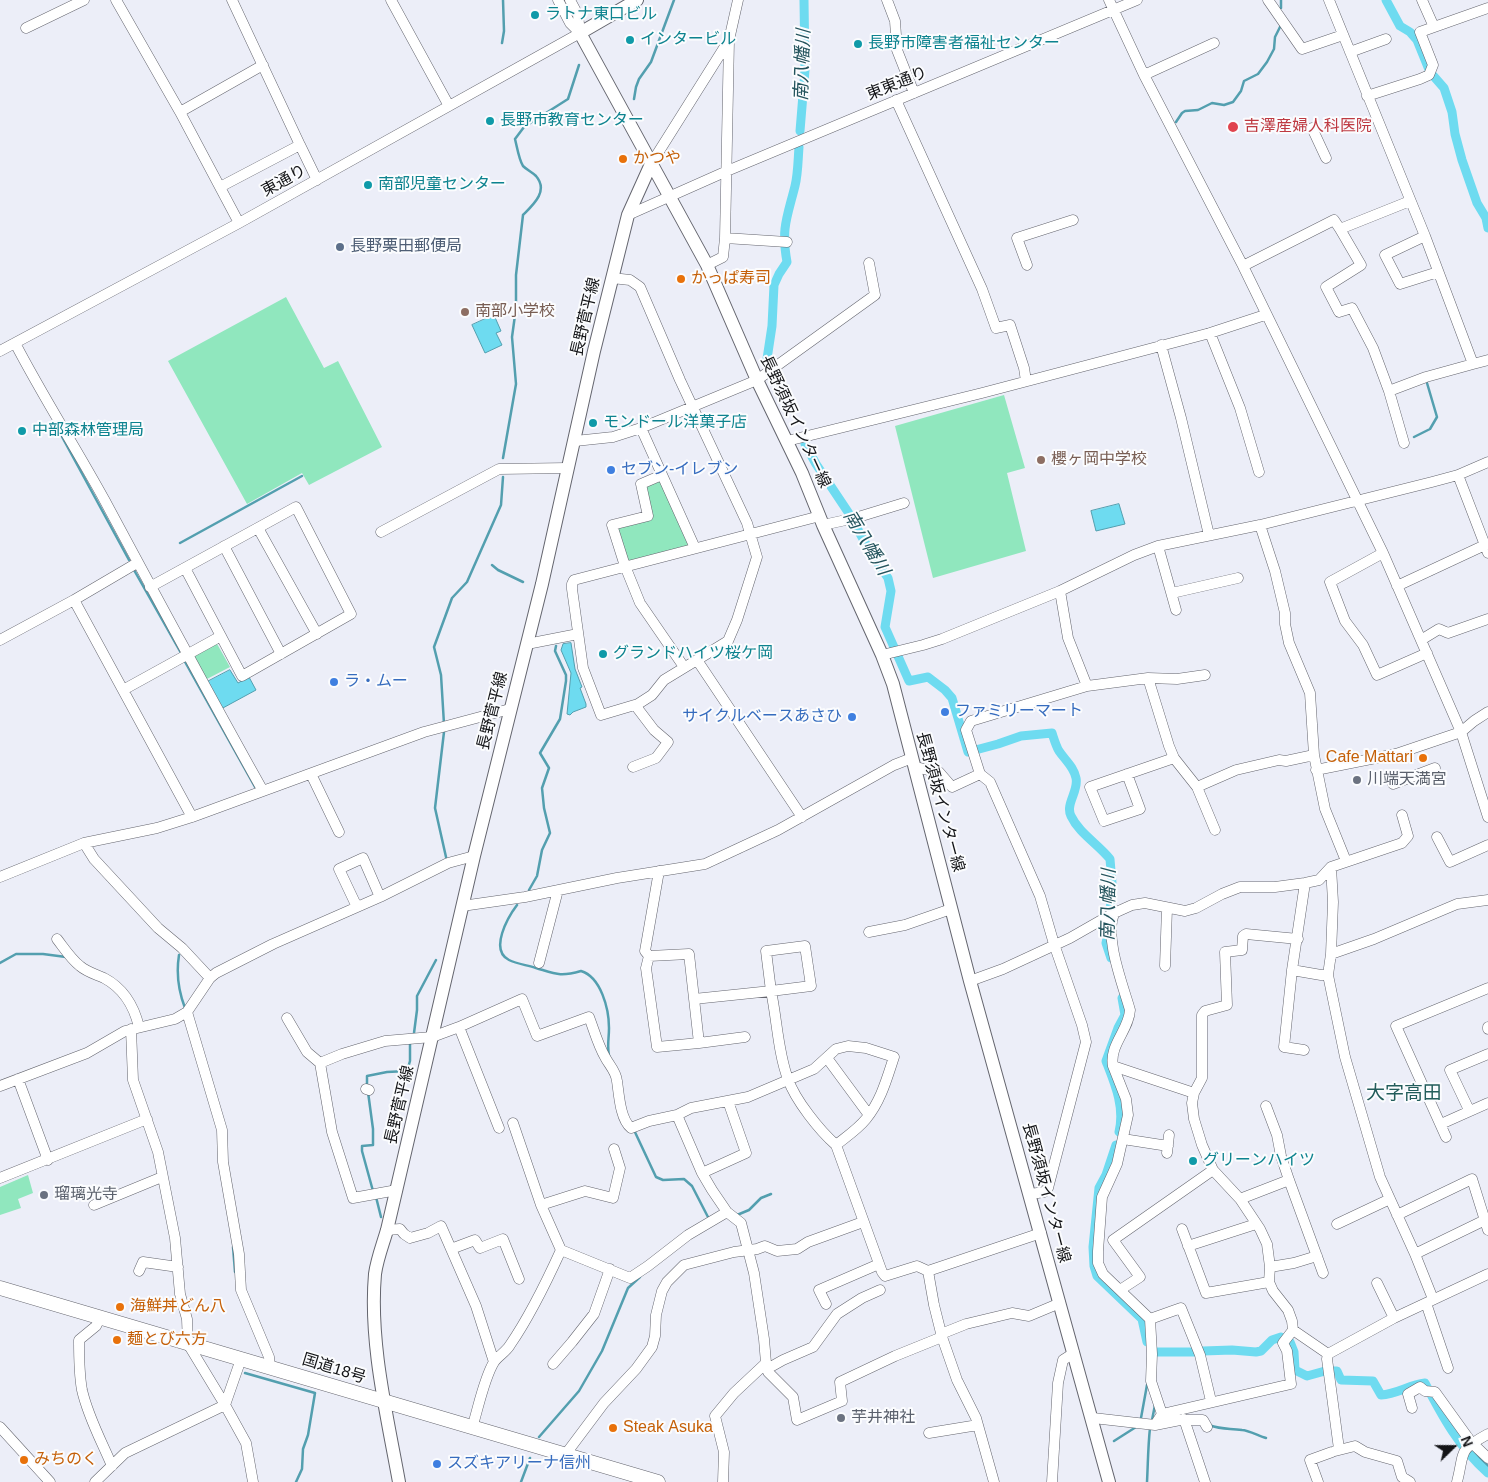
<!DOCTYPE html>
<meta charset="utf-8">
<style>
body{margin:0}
#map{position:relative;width:1488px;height:1482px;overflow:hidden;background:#eceef8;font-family:Arial,sans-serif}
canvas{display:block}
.north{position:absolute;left:1428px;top:1422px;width:50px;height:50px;-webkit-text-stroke:4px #fbfcfe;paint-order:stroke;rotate:68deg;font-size:14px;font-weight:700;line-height:20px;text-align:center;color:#131417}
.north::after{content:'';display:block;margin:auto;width:18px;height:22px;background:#131417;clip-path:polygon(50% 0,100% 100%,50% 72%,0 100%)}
</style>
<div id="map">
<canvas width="1488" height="1482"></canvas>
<div class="north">N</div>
</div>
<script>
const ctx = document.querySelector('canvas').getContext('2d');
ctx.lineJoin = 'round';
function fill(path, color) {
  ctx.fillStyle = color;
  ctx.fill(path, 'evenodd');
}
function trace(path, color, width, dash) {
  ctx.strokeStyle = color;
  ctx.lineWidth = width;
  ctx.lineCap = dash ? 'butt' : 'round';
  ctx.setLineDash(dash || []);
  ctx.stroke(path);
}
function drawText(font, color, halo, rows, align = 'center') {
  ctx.font = font + ' Arial,"Noto Sans JP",sans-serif';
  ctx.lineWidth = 4;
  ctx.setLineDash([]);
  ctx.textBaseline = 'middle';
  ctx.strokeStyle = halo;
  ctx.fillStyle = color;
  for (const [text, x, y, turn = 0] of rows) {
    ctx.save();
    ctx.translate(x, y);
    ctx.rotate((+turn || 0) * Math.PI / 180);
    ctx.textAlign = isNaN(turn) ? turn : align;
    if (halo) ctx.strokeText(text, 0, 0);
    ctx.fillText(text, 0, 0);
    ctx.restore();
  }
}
fill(new Path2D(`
 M286,297l38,71 14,-7 44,86 -73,38 -7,-12 -55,31 -79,-143z
 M1004,395l21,73 -18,5 19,78 -93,27 -38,-152z
 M662,480l28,65 -63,17 -10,-34 35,-9 -7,-33z
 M216,642l14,25 -25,13 -13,-24z
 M28,1175l5,18 -15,6 3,9 -21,7v-28z`), '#90e7be');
const water = new Path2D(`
 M494,315l7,16 -5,2 6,12 -17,8 -13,-28z
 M1119,504l6,20 -29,7 -5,-20z
 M571,643l4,26 7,18 -2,1 6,16v3l-13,5 -3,3 -3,-1 4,-41 -10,-23 2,-6z
 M230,670l8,13 11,-6 7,13 -35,19 -14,-27z`);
fill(water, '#6edbf0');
trace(water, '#539faf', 1);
trace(new Path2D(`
 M1281,8v-8
 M502,43l2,-12 -1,-31
 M634,99l2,-12 3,-8 12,-17 23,-62
 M1176,122l6,-9 3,-2 13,-1 14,-7 12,2 9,-3 8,-11 3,-10 14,-7 9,-12 7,-13 1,-12 6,-12
 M54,422l75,138
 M1414,437l16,-8 7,-12 -10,-34
 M503,458l13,-74 -4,-47 4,-29v-33l7,-60c10,-10 26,-24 13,-39 -4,-4 -9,-6 -13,-10 -4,-6 -6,-19 -8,-27l9,-12 44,-28 11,-34
 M180,543l122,-67
 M492,565l6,5 25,12
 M134,570l47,83
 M184,660l71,127
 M444,724l-3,-49 -7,-28 18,-49 15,-16 34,-77 2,-28
 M444,732l-9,76 11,49
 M529,890l8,-14 5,-26 8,-17 -6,-25 -2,-20 7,-20 -9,-15 20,-34 6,-38v-6l-11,-24 1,-5
 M517,905c-9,12 -28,45 -8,55 8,4 18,5 27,8 20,6 24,9 45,3 20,6 28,38 28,57 0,11 -2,17 0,28
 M179,955c-3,19 -1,35 6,53
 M0,963l16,-9h27l23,3
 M414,1033l3,-23v-14l19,-36
 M367,1087v-11l20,-4 20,-1 3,-10v-18
 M368,1092l5,37v16l-11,1v5l11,40
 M634,1130l22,47 7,3 21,-1 8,7 17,33
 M376,1197l5,20
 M737,1215l12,-5 12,-12 10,-4
 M233,1247l2,25
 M245,1373l70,20 -7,42 -5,14 -1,20 -6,13
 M1141,1418l6,-33
 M1152,1420l3,-15
 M1209,1425c14,5 20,3 33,5 6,0 17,6 24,8
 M539,1437l40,-46 23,-40 26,-63 12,-11
 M1114,1441l22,-14
 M1471,1449l17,17
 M521,1482l9,-24
 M1147,1482c1,-19 1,-36 3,-54`), '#539faf', 2.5);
trace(new Path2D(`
 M1386,0l14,26 10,6 7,8 13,32 14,16 8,24 3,22 7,26 15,43 9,15 2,10
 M800,131l5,-61 -1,-70
 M767,359l5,-33 2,-41 5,-11 8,-12c-6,-34 0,-44 8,-76 3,-12 3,-26 4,-39
 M805,444l11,20 32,48 24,43 16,23 3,13 -6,36 24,54 19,-4 17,13 7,8 16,54 30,-8 23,-8 31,-3c2,6 4,13 7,18 6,9 15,16 17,27 3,13 -11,26 -5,38 8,17 27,28 39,43l2,24 -3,46 -3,14 5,15
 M1119,1132c6,-25 -4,-48 -13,-71l12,-33 7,-13 -3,-17
 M1116,1145l-10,30 -7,13 -6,59 1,19 3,10 45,43 5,23
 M1290,1342l4,10 1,18 12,6 18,-5
 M1203,1351l29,-1 24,2 5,-1 11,-11 9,-3
 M1156,1352h38
 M1332,1371h5l4,9 32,1 8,14c16,-1 28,-10 44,-12 17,33 35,66 63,90`), '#6edbf0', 9);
const minor = new Path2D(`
 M116,0l64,112 59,111
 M391,0l58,106
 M558,0l12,23 10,10
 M570,0l8,15 2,18
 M887,0l8,21 2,29 17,43
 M1109,0l35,75 99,191 140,287 78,179 27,85
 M1268,0l34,49 41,-14
 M1329,0l96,236 48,128 15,-4
 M1422,0l12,27
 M26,28l58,-28
 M1350,52l36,-13
 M1144,75l70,-32
 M1367,96l53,-17 9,-4 4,-10 -13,-33 68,-24
 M896,100l86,189 14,39 14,-3 14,43 2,13
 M180,112l83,-47
 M1312,128l14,30
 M300,145l17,35
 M651,164l78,-124 9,-40
 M220,187l80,-42 -68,-145
 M628,215l99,-44 410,-171
 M1340,229l21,36 -35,22 13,25 13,-4 21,40 16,43 37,-14 47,-13
 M1425,236l-40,19 15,29 38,-12
 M725,238l62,4
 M707,265l16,-8 2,-19 4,-198
 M1027,265l-10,-27 56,-18
 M1243,266l91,-46 6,9 70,-28
 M612,278l18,2 10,7 40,93 67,143 10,34 -20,63 -9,21 -64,39 -12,15 -14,9 -37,11 -18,-47 -11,-79v-5l2,-4c82,-22 164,-42 246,-64
 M1210,333l30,75 19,64
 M15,343c28,54 61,105 90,158 52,97 104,194 158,290
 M1161,345l20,73 28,117
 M0,351l239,-128 341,-190
 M1389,391l15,52
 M641,428l54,120
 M575,441l38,-4 28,-9 116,-48 118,-85 -6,-32
 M787,441l195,-48 228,-60 55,-18
 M662,475l-21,9 7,32 -36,9 13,41 15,37 44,64
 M1458,475l30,78
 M823,525l32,-7 49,-15
 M1260,525l15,46 10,42v11l4,19 21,50 4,62 11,54 21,52
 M258,528l59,106
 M381,532l118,-63 69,-1
 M224,546l57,108
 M1158,546l18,64
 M1383,553l-53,29 15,39 18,24 14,30 50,-22
 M1397,586l88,-41
 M150,587l146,-80 55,107 -109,62 -57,-108
 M1060,591l8,47 19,48
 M1172,593l66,-15
 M74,600l118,217
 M0,640l74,-40 63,-37
 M1421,640l18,-11 9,4 40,-14
 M527,644l51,-10
 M882,655l41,-10 19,-6 118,-48 74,-36 24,-9 102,-21 172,-43 26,-7 30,-13
 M697,660l105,157
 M1148,678l21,68 5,12 23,29 39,-17 43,-10 7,1 28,-6
 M123,690l98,-54
 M633,767l23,-9 12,-16 -14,-12 -19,-25
 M914,767l25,5 13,15 28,-13 -14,-44 5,-9 116,-35 61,-8 29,1 28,-4
 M1316,770l80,-16 65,-22 13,-11 14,-9
 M311,774l28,58
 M980,774l10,8 50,114 14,48 28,81 4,17 -38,146 -4,4 -13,2
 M1127,774l13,35 -36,12 -14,-34 84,-29
 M1393,784l42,-16
 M1197,787l18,43
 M1437,837l13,25 38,-17
 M84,843l10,16 64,69 24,20 28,30
 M1331,867l2,35 -2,52
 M0,877l84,-34 73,-15 35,-11 232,-85 86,-23
 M1305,883l-13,87 29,5h7
 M462,906l63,-9 92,-19 88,-14 73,-34 116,-65 18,-7
 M357,907l-18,-38 24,-11 17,39
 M1115,912c-12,23 8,73 15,98 -1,20 -21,35 -17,56l81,27
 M869,932l36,-7 46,-16
 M57,939c7,9 14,20 23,27 7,6 15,8 24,12 19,10 30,28 35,49
 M805,946l6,40 -40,5 -5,-40z
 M649,956l-3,12 11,79 42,-4 -10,-89 -40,2 -4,-5 14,-80
 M539,963l19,-73
 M1165,966l2,-58
 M1292,970l-8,77 20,3
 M970,981l33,-12 67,-31 42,-24 20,-9 13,-2 40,8 11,-3 26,-14 18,-7h35l30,-4 14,-3 12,-13 71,-24 6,-7 -6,-21
 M694,999l77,-8c6,28 7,62 17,88 7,21 32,52 48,66l46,127 3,4 32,-10 11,5 6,34 8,32 15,43 19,38 18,64
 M187,1012l35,118 1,32 16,92 2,36 28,67 1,11
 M287,1018l20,34 13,11 12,69 21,66 44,-8
 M459,1027l40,101
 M1488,1027v2
 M131,1029l2,51 25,72 17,86 5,56 7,25 1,25 37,61 16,-46
 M699,1043l46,-6
 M827,1058l42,57
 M320,1063l22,-9 43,-13 47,-4 27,-10 63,-28 15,37 52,-19c5,13 9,28 16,40 4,8 11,14 12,24 2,13 3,38 14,47l18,-7 28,-6 14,-7 57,-11 66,-28 22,-20 12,-3 18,2 28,9c-7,21 -13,44 -28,62 -8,10 -20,18 -30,26
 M1113,1066l13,33 2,16 -11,49 -15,33 -4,54v12l5,11 47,45 2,35 -1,27 11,33
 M18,1079l30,81
 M0,1086l87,-33 38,-22 50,-12 12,-7 23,-34 6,-5 57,-29 107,-47 68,-34 26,-7
 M366,1089l3,1
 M1266,1106l11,29 4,21 8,24 34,93
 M1469,1110l-19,-40 38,-16
 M677,1115l25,58 10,17 15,22 14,11 13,50 10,66 2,24 2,9 25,25 4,23 45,-19 -2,-19 55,-26 47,-19
 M513,1123l28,82 20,45
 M1441,1124l47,-21
 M1446,1137l-50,-111 92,-38
 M1123,1139l45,7
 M1167,1153l2,-18
 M702,1173l44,-20 -18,-52
 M0,1178l147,-59
 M1240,1199l49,-19
 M94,1205l68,-28
 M541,1205l44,-14 28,7 7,-30 -6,-19
 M1397,1215l75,-36 16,51
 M1337,1224l53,-25
 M1182,1229l24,64 63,-11
 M387,1230l13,-1 4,5 6,4 18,-5 13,-7 35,80 18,56
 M1188,1246l68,-22
 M451,1249l24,-9 5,8 23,-9 16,40
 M1415,1254l70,-34
 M1270,1267l24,-4 23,-7
 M139,1271l4,-9 35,5
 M928,1271l113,-38
 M1377,1283l17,35
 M1120,1290l20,-13 -27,-37 100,-70
 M1433,1299l-18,-45 -35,-77 -35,-120 -17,-82 3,-21 43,-15 83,-35 31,-4
 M1426,1303l22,65
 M826,1304l-7,-14 60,-26
 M100,1318l-4,8 -17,14c0,16 0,34 3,50 6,27 20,52 30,76
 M1150,1319l31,-11 19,47 11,46
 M1293,1330l-1,-9 -4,-11 -15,-19 -4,-9 1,-15 -3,-23 -7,-15 -20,-30 -27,-29 -11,-25 -8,-26 -2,-16 2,-10 8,-15v-63l3,-4 22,-6 -2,-53 17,-2 1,-14 3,-2 52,5
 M941,1334l25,-10 46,-11 17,3 31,-13
 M553,1364l19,-22 22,-28 16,-45
 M767,1369l16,-9 30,-13 24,-33 25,-16 18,-8
 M1412,1408l-4,-14 12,-7 5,4 10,1 36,50 17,16
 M1093,1418l62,7 25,-5h23l4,7
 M1184,1419l21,63
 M1155,1425l7,-11 129,-30 -4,-33 -4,-8 10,-13 35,24
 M0,1427l50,55
 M472,1428c6,-19 12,-50 22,-66 4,-6 12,-10 16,-17 20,-29 36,-62 51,-95l69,28 18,-12 40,-31 39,-23
 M929,1433l49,-8
 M1339,1449l-12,-90 1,-5 66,-36 94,-44
 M1335,1451l20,-5 10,6 32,9 5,16 8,5
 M565,1455l39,-52 32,-34 16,-22 3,-11 1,-21 6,-24 5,-9 17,-17 50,-13 23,-3 8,-3 12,5 20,-2 11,-7 55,-20
 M95,1482l30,-29 100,-48 21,38 7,39
 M723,1482l1,-30 -9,-36 19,-23 32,-30
 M1052,1482l6,-99 5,-23 11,-7
 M1318,1482l-8,-22 22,-8
 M1457,1482c8,-31 0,-31 31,-48`);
const major = new Path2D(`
 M637,0l-57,33 127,232 50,115 45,93 21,52 59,130 11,29 77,297 139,501
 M399,1482c-12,-67 -30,-140 -24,-208 2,-15 8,-30 12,-44l87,-374 68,-272 52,-233 34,-136 23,-51`);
const highway = new Path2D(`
 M0,1288l658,194`);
trace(minor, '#64656e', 11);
trace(major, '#64656e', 14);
trace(highway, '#64656e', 15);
trace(minor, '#fff', 10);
trace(major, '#fff', 12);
trace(highway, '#fff', 14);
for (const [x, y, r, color] of [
 [535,15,5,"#0f9aa8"],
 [630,40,5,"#0f9aa8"],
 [858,44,5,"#0f9aa8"],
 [490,121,5,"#0f9aa8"],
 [1233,127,6,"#e0444e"],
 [623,159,5,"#e8710a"],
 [368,185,5,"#0f9aa8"],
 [340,247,5,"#5c6f8a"],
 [681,279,5,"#e8710a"],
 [465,312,5,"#8d6e63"],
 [593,423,5,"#0f9aa8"],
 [22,431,5,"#0f9aa8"],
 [1041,460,5,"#8d6e63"],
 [611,470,5,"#3f7fe0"],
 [603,654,5,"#0f9aa8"],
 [334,682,5,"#3f7fe0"],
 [945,712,5,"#3f7fe0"],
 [852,717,5,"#3f7fe0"],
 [1423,758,5,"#e8710a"],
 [1357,780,5,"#6b7280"],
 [1193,1161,5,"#0f9aa8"],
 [44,1195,5,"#6b7280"],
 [120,1307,5,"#e8710a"],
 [117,1340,5,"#e8710a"],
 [841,1418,5,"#6b7280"],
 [613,1428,5,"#e8710a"],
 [24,1460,5,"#e8710a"],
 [437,1464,5,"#3f7fe0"]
]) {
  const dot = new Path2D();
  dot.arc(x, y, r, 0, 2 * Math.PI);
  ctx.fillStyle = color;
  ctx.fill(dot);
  trace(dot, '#fbfcfe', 2);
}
drawText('16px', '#0d838f', '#fbfcfe', [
 ["ラトナ東口ビル",545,15],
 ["インタービル",640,40],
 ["長野市障害者福祉センター",868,44],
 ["長野市教育センター",500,121],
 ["南部児童センター",378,185],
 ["モンドール洋菓子店",603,423],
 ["中部森林管理局",32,431],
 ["グランドハイツ桜ケ岡",613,654],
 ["グリーンハイツ",1203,1161]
], 'left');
drawText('16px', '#131417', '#fbfcfe', [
 ["東東通り",897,84,-22],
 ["東通り",284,181,-29],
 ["長野菅平線",586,317,-77],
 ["長野須坂インター線",795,422,65],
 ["長野菅平線",493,711,-76],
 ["長野須坂インター線",940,802,75],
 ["長野菅平線",400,1105,-77],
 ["長野須坂インター線",1046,1193,75],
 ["国道18号",334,1369,17]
]);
drawText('16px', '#be3a42', '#fbfcfe', [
 ["吉澤産婦人科医院",1244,127]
], 'left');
drawText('16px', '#c56008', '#fbfcfe', [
 ["かつや",633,159],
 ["かっぱ寿司",691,279],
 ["Cafe Mattari",1413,758,"right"],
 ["海鮮丼どん八",130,1307],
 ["麺とび六方",127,1340],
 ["Steak Asuka",623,1428],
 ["みちのく",34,1460]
], 'left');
drawText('16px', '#4e5e75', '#fbfcfe', [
 ["長野栗田郵便局",350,247]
], 'left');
drawText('16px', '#785e54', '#fbfcfe', [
 ["南部小学校",475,312],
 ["櫻ヶ岡中学校",1051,460]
], 'left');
drawText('16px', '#366cbe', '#fbfcfe', [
 ["セブン-イレブン",621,470],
 ["ラ・ムー",344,682],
 ["ファミリーマート",955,712],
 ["サイクルベースあさひ",842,717,"right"],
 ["スズキアリーナ信州",447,1464]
], 'left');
drawText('16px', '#5b616d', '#fbfcfe', [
 ["川端天満宮",1367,780],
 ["瑠璃光寺",54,1195],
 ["芋井神社",851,1418]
], 'left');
drawText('italic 18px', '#23535c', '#fbfcfe', [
 ["南八幡川",803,65,-88],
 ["南八幡川",866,543,59],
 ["南八幡川",1109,905,-89]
]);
drawText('19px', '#235d5b', '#fbfcfe', [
 ["大字高田",1404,1094]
]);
</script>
